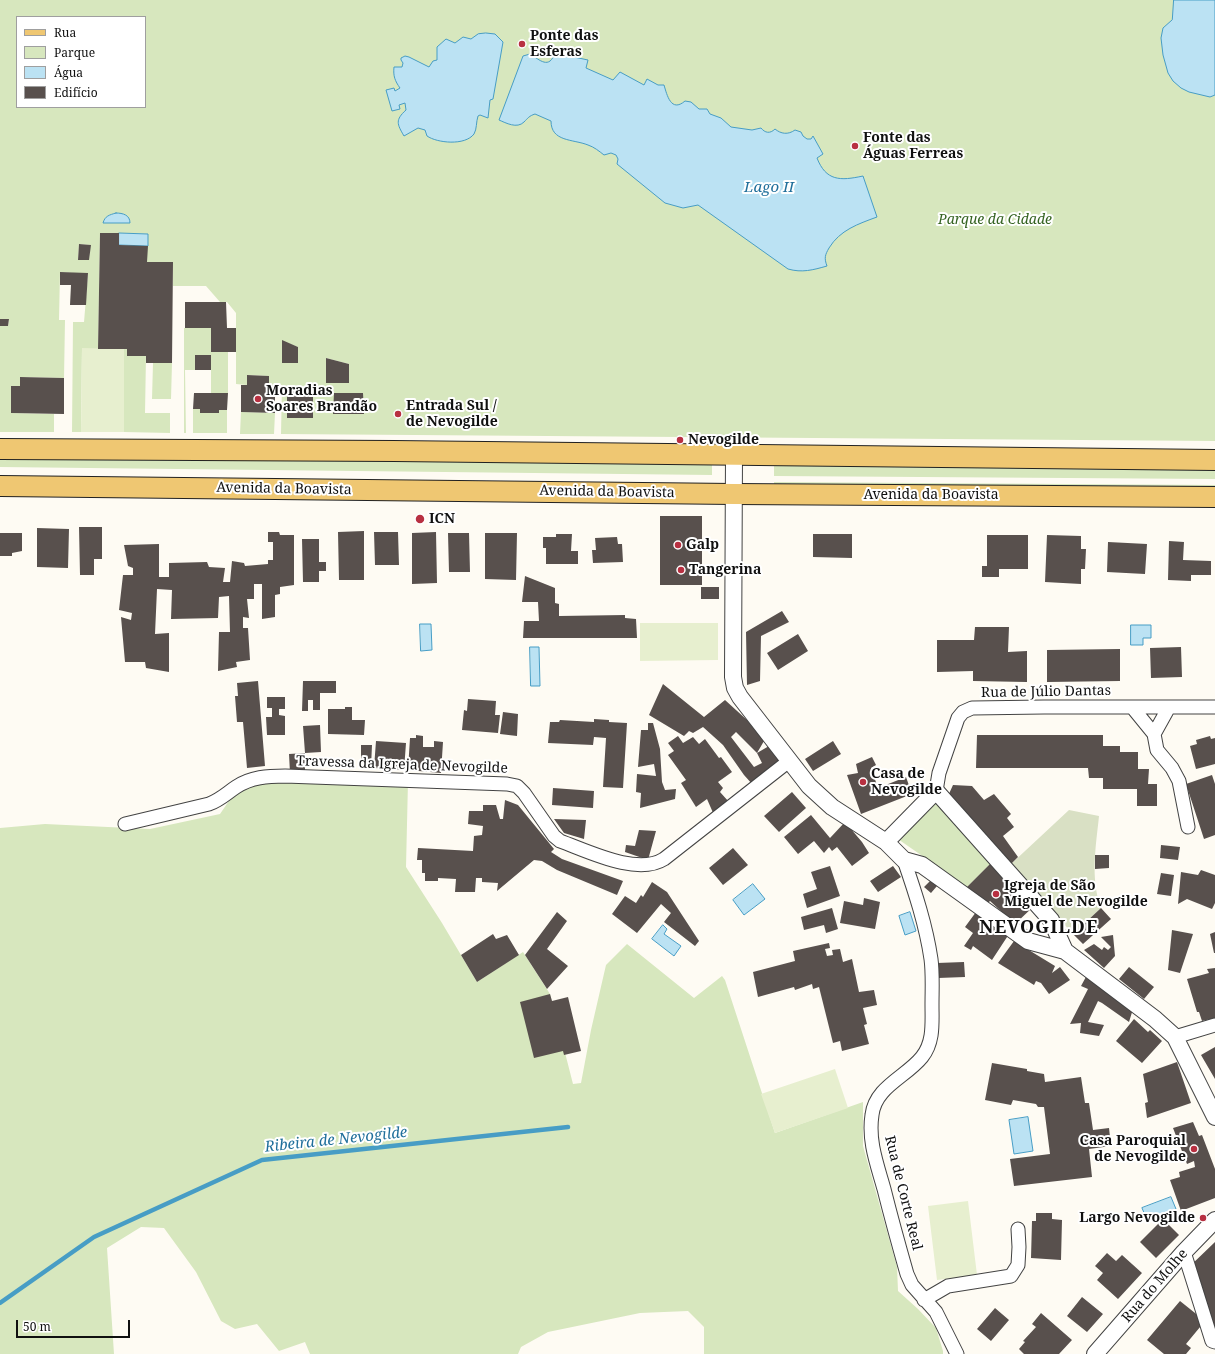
<!DOCTYPE html>
<meta charset="utf-8">
<style>
body{margin:0}
#map{position:relative;width:1215px;height:1354px;overflow:hidden;background:#fefbf3;font-family:"Noto Serif",serif}
canvas{display:block}
.legend{position:absolute;left:16px;top:16px;width:130px;height:92px;box-sizing:border-box;background:#fff;border:1px solid #9f9f9f;margin:0;padding:5px 7px;list-style:none;font-size:12px;color:#101010}
.legend li{display:flex;align-items:center;gap:8px;height:20px}
.legend b{width:20px;border:1px solid #9f9f9f}
.scale{position:absolute;left:16px;top:1320px;width:114px;height:18px;box-sizing:border-box;border:2px solid #101010;border-top:0;padding-left:5px;font-size:12px;line-height:14px;white-space:nowrap;color:#101010;-webkit-text-stroke:3px #fff;paint-order:stroke}
</style>
<div id="map">
<canvas width="1215" height="1354"></canvas>
<ul class="legend">
<li><b style="height:5px;background:#efc772"></b>Rua</li>
<li><b style="height:11px;background:#d7e7be"></b>Parque</li>
<li><b style="height:11px;background:#bbe2f3"></b>Água</li>
<li><b style="height:11px;background:#58504d"></b>Edifício</li>
</ul>
<div class="scale">50 m</div>
</div>
<script>
const ctx = document.querySelector('canvas').getContext('2d');
ctx.lineJoin = 'round';
function fill(path, color) {
  ctx.fillStyle = color;
  ctx.fill(path, 'evenodd');
}
function trace(path, color, width, dash) {
  ctx.strokeStyle = color;
  ctx.lineWidth = width;
  ctx.lineCap = dash ? 'butt' : 'round';
  ctx.setLineDash(dash || []);
  ctx.stroke(path);
}
function drawText(font, color, halo, rows, align = 'center') {
  ctx.font = font + ' "Noto Serif",serif';
  ctx.lineWidth = 4;
  ctx.setLineDash([]);
  ctx.textBaseline = 'middle';
  ctx.strokeStyle = halo;
  ctx.fillStyle = color;
  for (const [text, x, y, turn = 0] of rows) {
    ctx.save();
    ctx.translate(x, y);
    ctx.rotate((+turn || 0) * Math.PI / 180);
    ctx.textAlign = isNaN(turn) ? turn : align;
    if (halo) ctx.strokeText(text, 0, 0);
    ctx.fillText(text, 0, 0);
    ctx.restore();
  }
}
fill(new Path2D(`
 M0,0h1215v441l-934,-7 1,-49h-13l-1,-9 -20,-1 -1,10 -11,-1v-71l-9,-11h-7l-14,-16h-33v-24h-26v-28l-47,-1 -2,116h-16l-1,83h-9l1,-110h11l4,-48 -28,-2 -1,48h6l-1,58 -43,-1 -1,9h-9v27l43,1v18h-54v-106h8l1,-6 -9,-1zM17,17h128v90h-128zM79,244l11,1 -1,15h-11zM282,341l16,6v16l-16,-1zM326,358l23,6 -23,19z
 M184,328h27v24h17v41h-17v-38l-16,15h-10l1,63h-2z
 M124,349h3v7h19l-1,57h25v20l-46,-1z
 M153,363h19l-1,36h-19z
 M193,409h7l1,4h18v-3h8v23h-34z
 M241,412l34,1 -1,21h-34z
 M0,457l712,7v11l-712,-8z
 M774,465l441,3v11l-441,-3z
 M774,482l441,3v3l-441,-3z
 M408,781l-2,86 36,56 35,59 46,-30 27,42 23,90 8,-1 10,-53 15,-65 21,-21 67,54 28,-22 3,4 50,153 88,-31v44l34,121 1,24 20,18 18,19 7,23v3h-239v-27l-16,-16 -48,2 -92,19 -27,15 -3,7h-208l-5,-12 -26,9 -22,-27 -22,5 -14,-8 -25,-49 -32,-44 -23,-1 -34,21 7,106h-114v-526l45,-4 105,5 70,-15 15,-22 24,-10z
 M935,798l57,64 -25,25 -72,-50z`), '#d7e7be');
fill(new Path2D(`
 M1069,810l30,6c-3,30 -9,62 2,92l-28,26 -63,-69z`), '#d9e0c4');
fill(new Path2D(`
 M82,348l42,1v83h-43z
 M640,623h78v37l-78,1z
 M835,1069l13,39 -73,25 -14,-39z
 M968,1201l9,74 -40,5 -9,-74z`), '#e7efcf');
const water = new Path2D(`
 M1174,0h41v95l-5,2 -21,-5 -8,-4 -8,-7 -5,-8 -5,-18 -2,-17 2,-10 9,-8z
 M486,33l9,1 8,8 -10,57 -3,1 -2,18 -8,-3 -2,1c-2,6 -1,13 -4,18 -9,12 -37,9 -47,2l-2,-6 -7,-2 -14,8c-7,-12 -9,-16 2,-26l-1,-7 -6,2 1,4 -8,2 -6,-21 8,-2 1,3 5,-3c-5,-7 -7,-12 -6,-21h8l1,-4 -2,-3v-2l4,-2 4,1 20,10 4,-6 4,-1v-13l9,-8 9,4 8,-6 8,2 7,-5z
 M555,53l33,7 -2,8 27,12 7,-8 24,13 3,-6 11,6h6c3,10 7,28 21,16l6,1 8,7h8l3,5 11,4 10,9 21,3 9,-2c4,5 9,6 14,1 6,5 13,6 20,1l6,2 2,4 4,3h4l2,-3 10,18 -6,4c9,23 23,23 46,18l14,41c-19,7 -37,13 -48,31 -4,7 -5,10 -2,18 -14,4 -25,7 -39,3l-90,-64 -15,3 -18,-5 -48,-39 1,-5 -2,-4 -5,-2 -7,2c-5,-4 -10,-8 -16,-10 -15,-6 -37,-3 -37,-24l-16,-7c-6,2 -7,4 -11,8 -7,7 -18,1 -25,-2l24,-64 7,-2c10,6 19,16 25,-1z
 M116,213c7,0 14,2 14,10h-27c2,-7 6,-8 13,-10z
 M119,233l29,1v12l-29,-1z
 M420,624h11l1,26 -11,1z
 M1131,625h20v13h-8v7h-12z
 M530,647h9l1,39h-9z
 M753,884l12,15 -21,16 -11,-15z
 M910,912l6,19 -11,4 -6,-19z
 M663,925l4,4 -3,5 17,12 -7,10 -22,-17z
 M1028,1117l5,34 -19,3 -5,-34z
 M1171,1197l5,12 -29,11 -5,-12z`);
fill(water, '#bbe2f3');
trace(water, '#479dc5', 1);
trace(new Path2D(`
 M0,1303l94,-66 168,-77 306,-33`), '#479dc5', 4.5);
fill(new Path2D(`
 M100,233h19v12l29,1 -1,16h26l-1,101h-26v-7h-19v-7h-29z
 M79,244l12,1 -2,15h-11z
 M60,272l28,1 -2,32h-16l1,-20h-11z
 M185,302h41l1,26h9v24h-25v-24h-26z
 M0,319h9l-1,7h-8z
 M282,340l16,7v16h-16z
 M195,355h16v15h-16z
 M326,358l23,6v19h-23z
 M247,375l22,1v9h6v28l-34,-1v-27h6z
 M20,377l44,1v36l-53,-1v-27h9z
 M313,389v29h-26v-28z
 M194,393h34l-1,17h-8v3h-19v-4h-7z
 M334,393h29l1,21h-31z
 M660,516h42v69h-42z
 M79,527h23v32h-8v16h-14z
 M37,528l32,1 -1,39 -31,-1z
 M364,531v49h-25l-1,-48z
 M268,532h11l1,3h14v50l-14,2v7l-5,1v22l-13,2v-35h-8v15h-7l2,19 -6,-1v11h5l2,32 -14,2 1,5 -19,4 1,-39h11l-1,-36 -10,1 -1,21 -47,1 1,-29 -15,-1 -2,45 14,-1v39l-23,-4 -1,-6h-20l-4,-45 10,3 1,-7 -13,-3 4,-35h10v-7l-5,-2 -4,-21 35,-1v33h10v-14l38,-1 2,5 16,1 -2,14h7l2,-21 12,2 1,3 23,-2v-4h5v-18h-5z
 M374,532h24l1,33h-24z
 M436,532l1,51 -25,1v-51z
 M0,533h22v18l-10,2v3h-12z
 M448,533h21l1,39h-21z
 M485,533h32l-1,47 -31,-1z
 M556,534h16l-1,17h7v13h-32v-16h-3v-11h13z
 M813,534h39v24l-39,-1z
 M987,535h41v34h-29v8h-17v-11h5z
 M1047,535l34,1v13h5l-1,20h-4v15l-36,-2z
 M617,537l1,7h4l1,18 -30,1 -1,-13h4l-1,-12z
 M302,539h17v23h7v9h-7v11h-16z
 M1169,541l15,1 -1,18 28,1v14h-20v6l-23,-1z
 M1108,542l39,2 -2,30 -38,-2z
 M525,576l30,12v15l4,1v12l66,-1v3l11,1 1,19h-114l1,-17h15l-1,-19h-16z
 M701,587h18v12h-18z
 M782,611l7,11 -28,14 -1,45 -13,4 -1,-53z
 M975,627h34l-1,25 19,-1v31l-54,-1v-10l-36,1v-32h37z
 M798,634l10,17 -30,19 -11,-17z
 M1181,647l1,30 -31,1 -1,-30z
 M1120,649v32l-73,1v-32z
 M258,681l7,85 -18,2 -4,-46h-6l-2,-26h3l-1,-13z
 M303,681h33v12h-16v17h-7v-10h-5v11h-6z
 M663,684l41,33 21,-17 22,20 17,21 -7,12 -21,-21 -5,5 23,30 8,-4 -5,-10 12,-7 12,16 -28,23 -9,-10 -21,-30 -20,-18 -10,6 -4,-2 -5,5 -35,-21z
 M267,697h18v12h-6v6l6,1v19h-18l-1,-18h6v-9h-5z
 M468,699l28,2 -1,14h5l-2,18 -36,-3 2,-20 3,1z
 M345,707h7v13h13l-1,15 -36,-1v-25h17z
 M503,712l15,2 -1,22 -17,-2z
 M594,719l15,1v2l18,1 -4,65 -20,-1 3,-49 -12,-1 -1,8 -45,-2 2,-21h9l1,-2 34,2z
 M648,723h5l7,26 2,33 3,8 11,-1 -1,10 -35,9 1,-15 -5,-1 1,-18 19,2 -2,-12 -16,3 3,-37h7z
 M320,725l1,27 -16,1v19l-15,1 -1,-19 16,-1 -2,-27z
 M416,735l7,1v11h11v-6l9,1 -2,31 -33,-3 2,-32h6z
 M977,735h126v11h17v6h18v17h11l-1,15h9v22h-20v-17h-34v-11h-14l-1,-10h-112z
 M678,736l5,7 10,-6 6,7 6,-5 14,19 2,-1 11,15 -14,10 5,6 -3,4 9,10 -15,13 -7,-16 -11,8 -15,-24 5,-3 -18,-25 6,-4 -6,-8z
 M1210,736l1,3 4,-1v26l-19,5 -6,-23 7,-2 -1,-4z
 M376,741l30,2 -2,27 -30,-2z
 M833,741l8,13 -28,17 -8,-12z
 M361,745h11l-1,22h-10z
 M872,757l4,8 -5,3 7,20 28,-11 6,17 -51,20 -14,-39 11,-2 -2,-9z
 M1212,775l3,9v51l-11,4 -18,-55z
 M953,785l19,1 12,14 10,-6 17,20 -4,4 7,9 -11,9 15,21 -8,8 -62,-69z
 M553,788l41,3 -1,17 -41,-3z
 M792,792l14,16 -27,24 -15,-16z
 M505,800l13,5 36,44 -3,3 11,7 61,22 -6,14 -60,-25 -15,-9 -8,-1 -37,31 1,-8 -16,-1v-4h-6l-1,14h-20l1,-13 -18,-1v3h-13v-8h-3v-13h-5l1,-12 55,3 1,-15 8,-1 1,-9 -15,-2 1,-13h14v-6h13l4,14h3z
 M811,815l19,23 15,-16 17,20 7,11 -17,13 -15,-19 -5,4 -3,-4 -5,6 -10,-12 -16,13 -14,-17z
 M554,819l32,1 -2,19 -20,-6z
 M639,830l17,1 -8,29 -23,-8 1,-7 9,1z
 M1161,845l19,2 -2,13 -18,-2z
 M733,848l15,17 -25,20 -14,-17z
 M1095,855h14v13l-14,1z
 M992,862l16,15 -4,4 29,26 -18,17 -25,-23 -4,4 -19,-18z
 M830,866l10,30 -33,12 -4,-14 14,-5 -6,-17z
 M893,866l8,11 -23,15 -8,-11z
 M1201,870l14,5v28l-3,6 -25,-10 -9,5 3,-32 17,3z
 M1161,873l13,2 -3,21 -14,-2z
 M931,880l6,6 -6,7 -7,-6z
 M652,882l15,10 32,49 -4,5 -31,-24 7,-9 -10,-9 -24,29 -25,-19 13,-18 11,7 5,-8 2,2z
 M864,898l16,4 -5,27 -35,-6 4,-22 19,4z
 M832,908l6,21 -12,4 -2,-8 -20,5 -3,-13z
 M1101,908l10,11 -28,25 -10,-10z
 M557,912l10,9 -20,28 21,17 -21,23 -22,-34z
 M976,912l33,22 -17,26 -19,-14 -2,4 -7,-4 9,-13 -8,-6z
 M1172,930l21,4 -13,39 -12,-3z
 M1215,932v21h-1l-4,-19z
 M493,934l3,5 11,-4 12,20 -42,27 -16,-27z
 M1113,935l2,21 -11,12 -20,-18 10,-6 8,6 2,-3 4,3 3,-3 -10,-10z
 M1014,941l41,25 -3,7 8,-6 10,13 -21,14 -8,-11 -5,-2 -2,4 -36,-22z
 M829,943l1,5 -5,1 2,7 6,-1 -1,-5 8,-1 3,13 9,-3 7,33 15,-2 3,15 -14,3 4,16 -3,1 5,19 -27,7 -2,-10 -7,2 -14,-56 -6,2 -1,-5 -17,6 -1,-3 -36,10 -5,-25 42,-11 -2,-10z
 M964,962l1,15 -27,1 -1,-15z
 M1129,967l25,20 -10,12 -25,-20z
 M1215,968v50l-13,3 -3,-9h-2l-10,-33 22,-6 -2,-4z
 M1087,975l46,34 -4,13 -27,-19 -4,-2 -10,21 16,3 -5,11 -19,-3 1,-10 -11,1 18,-35 -7,-3z
 M550,994l2,7 16,-4 13,54 -17,4 -1,-4 -29,7 -14,-56z
 M1134,1019l14,13 2,-2 12,11 -20,22 -26,-22z
 M1215,1047v32l-14,-24z
 M1177,1062l14,41 -44,15 -2,-15 3,-1 -5,-28z
 M992,1063l35,6v2l17,3 1,8 36,-5 4,26h4l4,27 16,-2 2,18 -22,3 3,28 -78,9 -4,-27 40,-5 -6,-47h-6l-2,-3 -23,-4 -2,5 -26,-5z
 M1193,1122l6,14 3,-1 13,34v29l-34,13 -11,-31 10,-3 -1,-5 16,-5 -1,-6 -7,3 -14,-36z
 M1036,1213h16v6l10,1 -1,40 -30,-2 1,-37h4z
 M1163,1219l16,16 -23,23 -16,-16z
 M1215,1242v100l-26,-75z
 M1107,1253l9,8 6,-6 20,18 -24,26 -21,-19 6,-7 -8,-7z
 M1082,1297l21,17 -16,18 -20,-16z
 M1180,1301l25,20 -19,23 5,4 -5,6h-22l-17,-14z
 M995,1308l14,12 -18,21 -14,-12z
 M1041,1313l31,27 -13,14h-35l-5,-5 6,-7 -2,-1 13,-14 -4,-3z`), '#58504d');
const minor = new Path2D(`
 M1132,707l22,27 3,16 15,18 7,13 9,46
 M1154,734l15,-27
 M936,791l3,-18 19,-55 5,-6 9,-4 72,-1h171
 M125,824l84,-20c11,-4 18,-11 27,-17 15,-10 32,-11 49,-11l222,8 10,2 7,7 30,43 6,5c28,10 77,35 104,18l125,-98
 M904,860c11,32 22,65 27,99 2,15 1,31 1,46 0,18 2,37 -10,52 -16,20 -47,30 -50,58 -4,26 5,49 12,74 7,28 15,57 23,85l5,11 24,27 21,42
 M1175,1037l40,-12
 M1184,1252l28,89 3,1
 M924,1300l24,-14 63,-10 7,-11 1,-18 -1,-18`);
const tertiary = new Path2D(`
 M734,455l-1,222 2,11 5,9 69,89 23,21 54,35
 M1065,951l-14,-31 -115,-129 -50,51 18,18 18,5 106,76 37,10 90,68 20,18 40,80
 M1095,1354l89,-102 31,-32`);
const primary = new Path2D(`
 M0,449l394,2 821,9
 M0,486l734,8 481,3`);
trace(minor, '#434343', 15);
trace(tertiary, '#434343', 18);
trace(primary, '#212121', 22);
trace(minor, '#fff', 13);
trace(tertiary, '#fff', 16);
trace(primary, '#efc772', 20);
for (const [x, y, r, color] of [
 [522,44,4,"#b83041"],
 [855,146,4,"#b83041"],
 [258,399,4,"#b83041"],
 [398,414,4,"#b83041"],
 [680,440,4,"#b83041"],
 [420,519,5,"#b83041"],
 [678,545,4,"#b83041"],
 [681,570,4,"#b83041"],
 [863,782,4,"#b83041"],
 [996,894,4,"#b83041"],
 [1194,1149,4,"#b83041"],
 [1203,1218,4,"#b83041"]
]) {
  const dot = new Path2D();
  dot.arc(x, y, r, 0, 2 * Math.PI);
  ctx.fillStyle = color;
  ctx.fill(dot);
  trace(dot, '#fff', 1.5);
}
drawText('bold 14px', '#101010', '#fff', [
 ["Ponte das",530,36],
 ["Esferas",530,52],
 ["Fonte das",863,138],
 ["Águas Ferreas",863,154],
 ["Moradias",266,391],
 ["Soares Brandão",266,407],
 ["Entrada Sul /",406,406],
 ["de Nevogilde",406,422],
 ["Nevogilde",688,440],
 ["ICN",429,519],
 ["Galp",686,545],
 ["Tangerina",689,570],
 ["Casa de",871,774],
 ["Nevogilde",871,790],
 ["Igreja de São",1004,886],
 ["Miguel de Nevogilde",1004,902],
 ["Casa Paroquial",1186,1141,"right"],
 ["de Nevogilde",1186,1157,"right"],
 ["Largo Nevogilde",1195,1218,"right"]
], 'left');
drawText('italic 14px', '#366423', '#fff', [
 ["Parque da Cidade",995,220]
]);
drawText('14px', '#101010', '#fff', [
 ["Avenida da Boavista",284,489,1],
 ["Avenida da Boavista",607,492,1],
 ["Avenida da Boavista",931,495],
 ["Rua de Júlio Dantas",1046,692,-1],
 ["Travessa da Igreja de Nevogilde",402,765,2],
 ["Rua de Corte Real",903,1193,76],
 ["Rua do Molhe",1155,1286,-49]
]);
drawText('italic 15px', '#206f9b', '#fff', [
 ["Lago II",769,188],
 ["Ribeira de Nevogilde",336,1140,-6]
]);
ctx.letterSpacing = '1px';
drawText('bold 18px', '#101010', '#fff', [
 ["NEVOGILDE",1039,928]
]);
ctx.letterSpacing = '0px';
</script>
